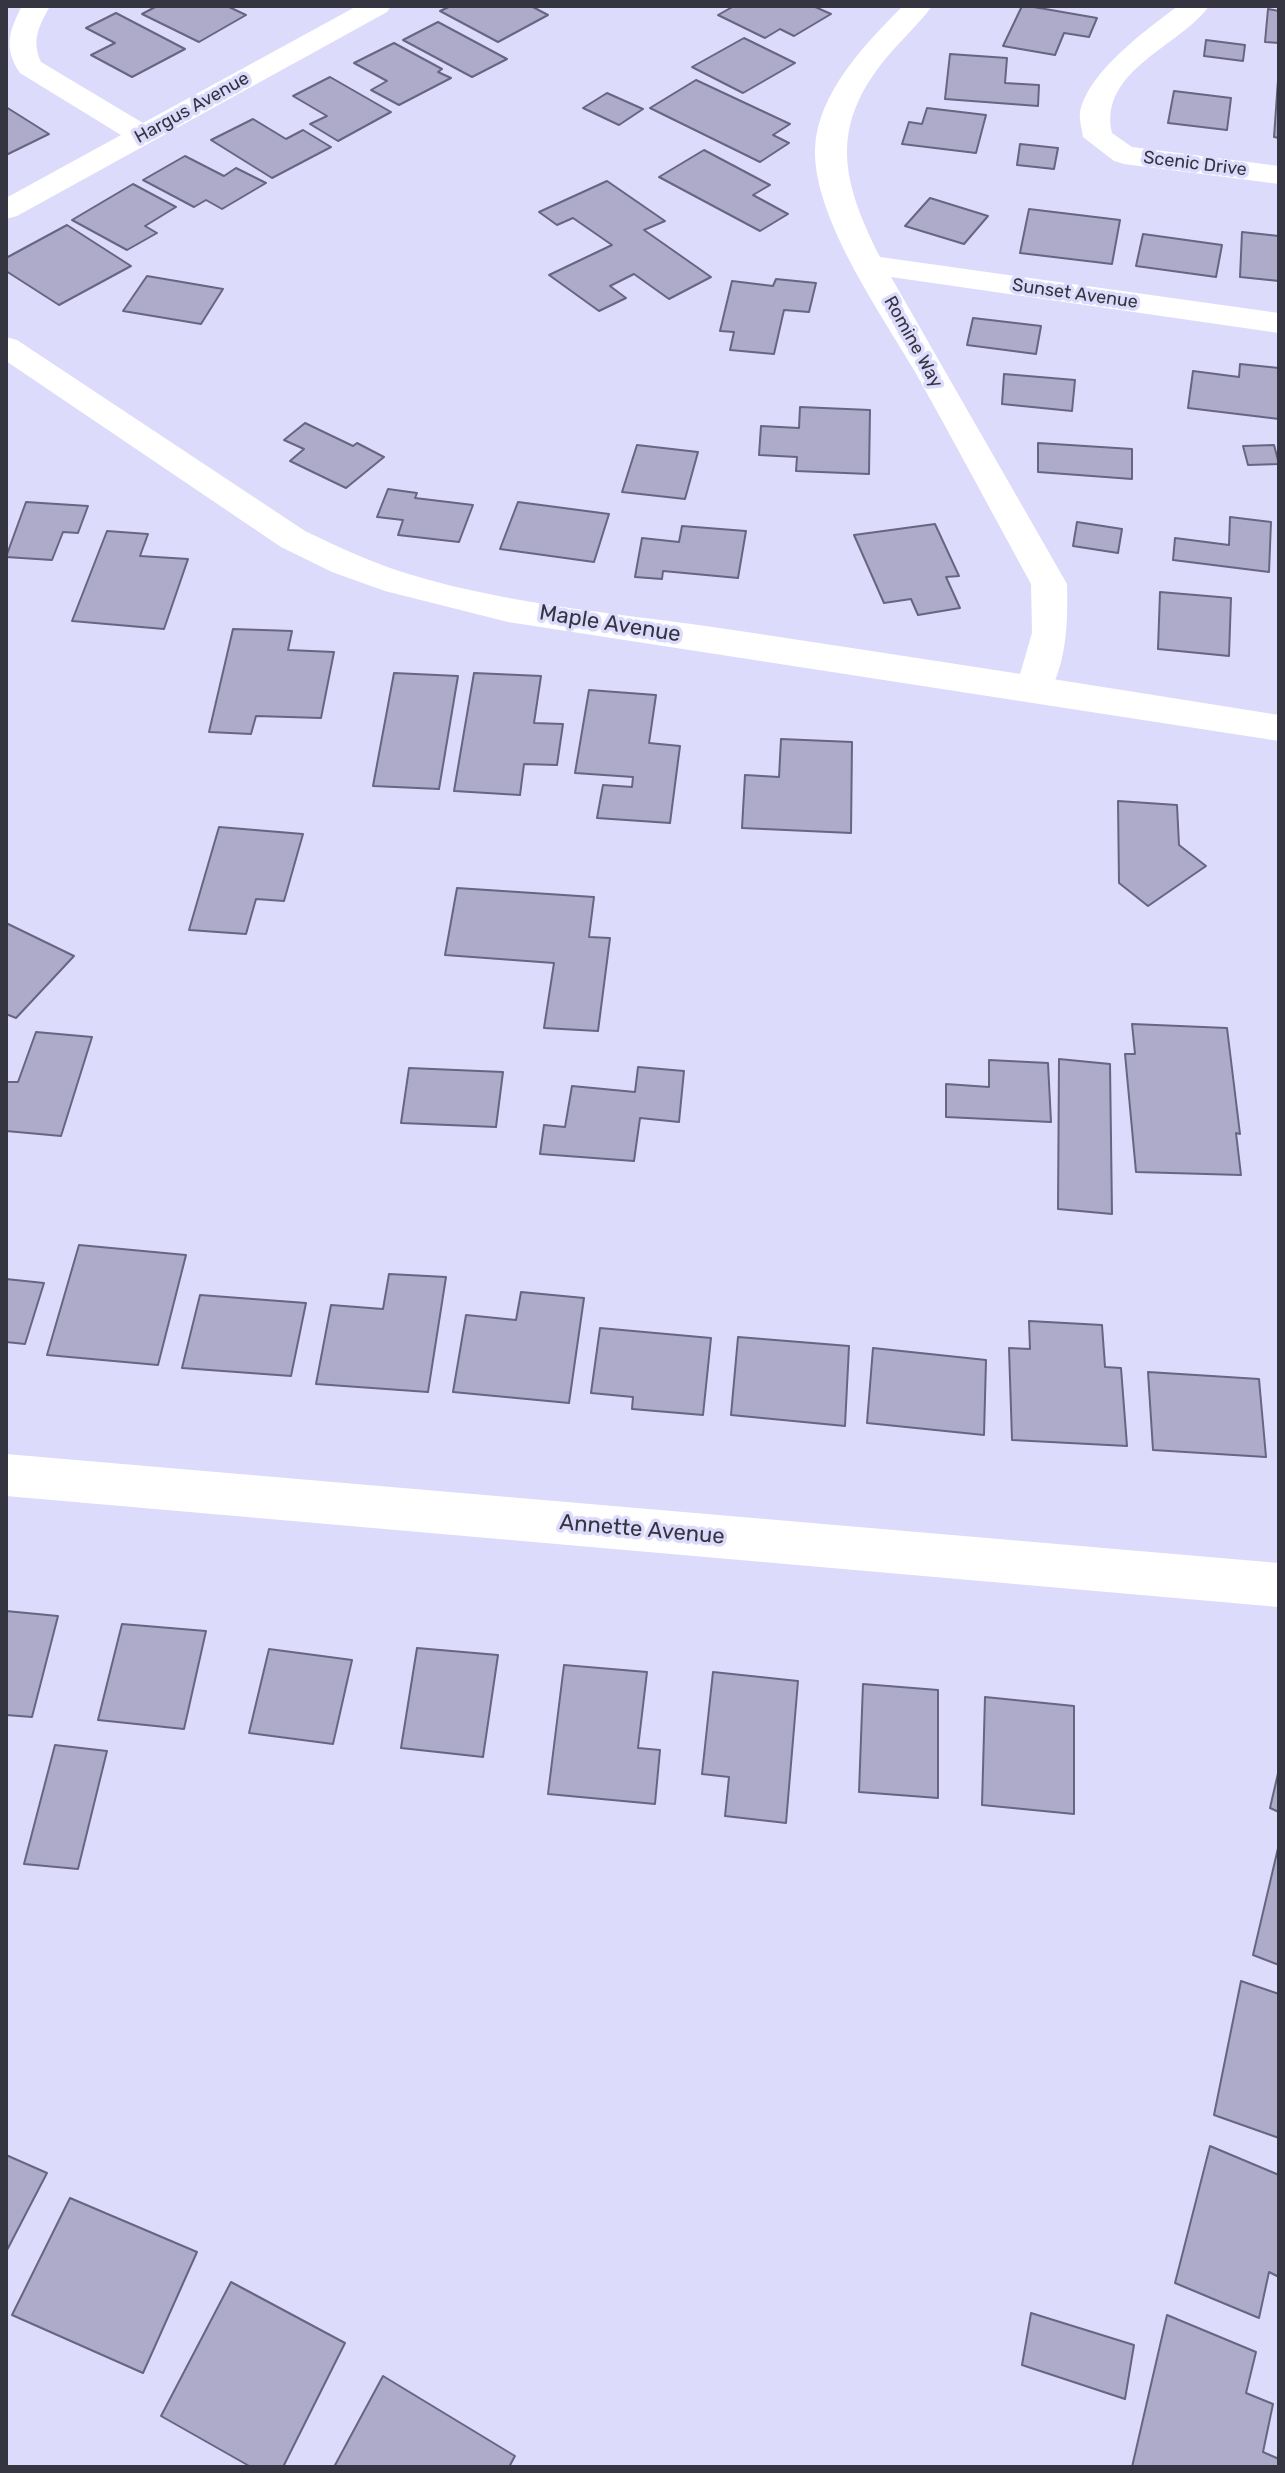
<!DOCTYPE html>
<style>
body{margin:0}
#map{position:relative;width:1285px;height:2473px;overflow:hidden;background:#dddbfb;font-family:Rubik,sans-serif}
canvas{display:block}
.frame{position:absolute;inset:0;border:8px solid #353441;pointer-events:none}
</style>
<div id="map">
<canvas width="1285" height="2473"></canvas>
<div class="frame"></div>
</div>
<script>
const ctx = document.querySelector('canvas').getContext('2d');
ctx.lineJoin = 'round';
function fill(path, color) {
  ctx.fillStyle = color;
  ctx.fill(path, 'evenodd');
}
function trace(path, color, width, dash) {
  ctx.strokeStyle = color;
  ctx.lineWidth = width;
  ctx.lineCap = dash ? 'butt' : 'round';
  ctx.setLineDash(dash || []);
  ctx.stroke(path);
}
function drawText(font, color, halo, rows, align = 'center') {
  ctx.font = font + ' Rubik,sans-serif';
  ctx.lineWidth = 7;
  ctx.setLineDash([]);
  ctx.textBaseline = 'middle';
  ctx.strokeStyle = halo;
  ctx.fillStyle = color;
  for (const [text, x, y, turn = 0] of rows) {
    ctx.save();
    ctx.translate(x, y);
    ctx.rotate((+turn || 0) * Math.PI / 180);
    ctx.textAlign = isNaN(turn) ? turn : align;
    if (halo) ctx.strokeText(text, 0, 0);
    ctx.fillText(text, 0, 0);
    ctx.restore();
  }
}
const building = new Path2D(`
 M157,6h70l19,9 -47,27 -57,-28z
 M451,6h80l17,9 -50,27 -58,-31z
 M734,6h79l18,8 -37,22 -14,-7 -15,9 -47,-23z
 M1022,6h6l69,12 -8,19 -25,-4 -9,22 -52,-9z
 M1268,9l11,2v32l-14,-1z
 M116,13l69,36 -53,28 -41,-22 24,-12 -29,-15z
 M438,22l69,37 -35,18 -69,-37z
 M744,38l51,25 -52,30 -51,-26z
 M1206,40l39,5 -2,16 -39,-5z
 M394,43l48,26 -4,3 13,6 -52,27 -28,-15 16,-9 -33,-18z
 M950,54l57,4 -2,25 34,2 -1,21 -93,-7z
 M330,77l61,35 -53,29 -28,-17 17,-8 -34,-20z
 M696,80l94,44 -17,11 16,8 -29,19 -110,-54z
 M1278,80h1v58l-5,-1z
 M1174,91l57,7 -4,32 -59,-7z
 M607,93l36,16 -24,16 -36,-17z
 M6,107l43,27 -43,21z
 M927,108l59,7 -10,38 -74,-9 7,-22 13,2z
 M253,119l33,20 17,-9 28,17 -59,31 -61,-38z
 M1020,144l38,4 -4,21 -37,-4z
 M704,150l66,35 -17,10 35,19 -28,17 -101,-54z
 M185,156l39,20 12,-8 30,15 -44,26 -16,-9 -12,7 -51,-27z
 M607,181l58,40 -21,9 67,47 -42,22 -35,-25 -24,12 16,12 -27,13 -50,-36 63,-30 -39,-27 -16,7 -18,-13z
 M133,184l43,23 -31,19 12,7 -30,17 -55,-30z
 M930,198l58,18 -24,28 -59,-18z
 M1029,209l91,11 -8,44 -92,-11z
 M67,225l64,41 -72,39 -53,-34v-13z
 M1242,232l37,4v45l-39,-4z
 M1143,234l79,11 -6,32 -80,-11z
 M147,276l76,13 -22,35 -78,-13z
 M776,279l40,4 -7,29 -25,-2 -10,44 -44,-4 4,-18 -14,-1 12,-50 41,5z
 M973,318l68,8 -5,28 -69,-9z
 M1240,364l39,4v51l-91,-11 5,-37 46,6z
 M1004,374l71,6 -3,31 -70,-7z
 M800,407l70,3 -1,64 -73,-3 1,-14 -38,-2 2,-29 38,2z
 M305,423l48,23 4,-3 27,14 -38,31 -56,-27 14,-12 -20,-9z
 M1038,443l94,6v30l-94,-7z
 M637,445l61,7 -13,47 -63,-7z
 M1274,445l5,19 -31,1 -5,-19z
 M388,489l29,4 -2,5 58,7 -14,37 -61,-7 5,-15 -26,-3z
 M26,502l62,4 -10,27 -15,-1 -11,28 -46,-3z
 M518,502l91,12 -15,48 -94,-13z
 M1230,517l41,5 -2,50 -96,-12 2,-22 54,7z
 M1077,522l45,7 -4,24 -45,-7z
 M935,524l24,52 -13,1 14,31 -42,7 -7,-16 -27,4 -30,-68z
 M682,526l64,5 -8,47 -75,-7 -1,8 -27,-2 7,-39 37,4z
 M107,531l41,3 -8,22 48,3 -24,70 -92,-8z
 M1160,592l71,6 -2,58 -71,-7z
 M233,629l59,2 -4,19 46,2 -13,66 -65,-2 -5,18 -42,-2z
 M394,673l64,3 -19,113 -66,-3z
 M474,673l67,3 -7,47 29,1 -6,41 -33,-1 -4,31 -66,-4z
 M589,690l67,5 -7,48 31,3 -10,77 -73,-5 6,-33 29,2 1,-10 -58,-4z
 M781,739l71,3 -1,91 -109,-5 3,-53 34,2z
 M1118,801l59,4 2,40 27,21 -58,40 -29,-23z
 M219,827l84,7 -19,67 -28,-2 -10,35 -57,-4z
 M457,888l137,9 -5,40 21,1 -12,93 -54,-3 10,-65 -109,-8z
 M6,923l68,33 -58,62 -10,-4z
 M1132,1024l95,4 13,106 -4,-1 5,42 -105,-3 -11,-118h10z
 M36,1032l56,5 -31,99 -55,-5v-49h12z
 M1059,1059l51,5 2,150 -54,-5z
 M989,1060l59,3 3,59 -105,-5v-33l43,3z
 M638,1067l46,4 -5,51 -39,-4 -6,43 -94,-7 4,-29 21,2 7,-41 63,6z
 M409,1068l94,4 -7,55 -95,-4z
 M79,1245l107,10 -28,110 -111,-10z
 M389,1274l57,3 -18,115 -112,-8 15,-79 52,4z
 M6,1279l38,4 -19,61 -19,-2z
 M521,1292l63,6 -15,105 -116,-11 13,-77 50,5z
 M200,1295l106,8 -15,73 -109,-8z
 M1029,1321l73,4 3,42 16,1 6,78 -115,-6 -3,-92 21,1z
 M600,1328l111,10 -8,77 -71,-6 1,-12 -42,-4z
 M738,1337l111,9 -4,80 -114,-11z
 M873,1348l113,12 -2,75 -117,-12z
 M1148,1372l111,7 7,78 -113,-7z
 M6,1611l52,5 -26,101 -26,-2z
 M122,1624l84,7 -22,98 -86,-9z
 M417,1648l81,7 -15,102 -82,-9z
 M269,1649l83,11 -19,84 -84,-11z
 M564,1665l83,7 -9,76 22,2 -5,54 -107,-10z
 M713,1672l85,9 -12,142 -61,-7 4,-39 -27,-3z
 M863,1684l75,6v108l-79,-6z
 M985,1697l89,9v108l-92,-9z
 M55,1745l52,6 -29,118 -54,-5z
 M1279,1769v43l-9,-4z
 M1279,1844v121l-26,-10z
 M1241,1981l38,13v144l-65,-23z
 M1210,2146l69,29v102l-10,-5 -10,46 -84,-35z
 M6,2155l41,18 -41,79z
 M70,2198l127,54 -54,121 -131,-58z
 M231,2282l114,61 -62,124h-32l-90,-51z
 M1031,2313l103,32 -9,54 -103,-34z
 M1167,2315l89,37 -10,41 27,11 -10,48 16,7v8h-147z
 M383,2376l132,80 -6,11h-175z`);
fill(building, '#adabc9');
trace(building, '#676580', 2);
fill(new Path2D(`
 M22,6h28c-11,20 -19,34 -9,56l102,61 214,-117h34l-4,6 -370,204 -11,3v-21l115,-63 -101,-62c-17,-25 -11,-42 2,-67z
 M903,6h29c-13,18 -31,34 -45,51 -59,71 -45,124 -7,200l399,56v20l-388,-56 176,307c1,38 0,79 -20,113l-13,4 -13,-4 -5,-9 16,-55 -1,-49c-39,-71 -77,-143 -117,-214 -34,-58 -101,-153 -99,-221 2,-56 51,-106 88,-143z
 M1178,6h31c-28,40 -111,64 -97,127l20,14 147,19v18l-155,-20 -10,-3 -31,-24c-1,-8 -4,-17 -3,-25 8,-40 67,-83 98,-106z
 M6,1454l1273,109v44l-1273,-111z`), '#fff');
fill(new Path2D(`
 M6,337l11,3 288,191c35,17 70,33 107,44 106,32 218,39 328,56 180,27 359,55 539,84v26l-771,-119 -123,-31 -53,-19 -51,-25 -275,-186z`), '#fff');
drawText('18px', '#353441', '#dddbfb', [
 ["Hargus Avenue",192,108,-29],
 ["Scenic Drive",1195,164,7],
 ["Sunset Avenue",1075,294,8],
 ["Romine Way",913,342,61]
]);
drawText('22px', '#353441', '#dddbfb', [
 ["Maple Avenue",610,624,9],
 ["Annette Avenue",642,1530,5]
]);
</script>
